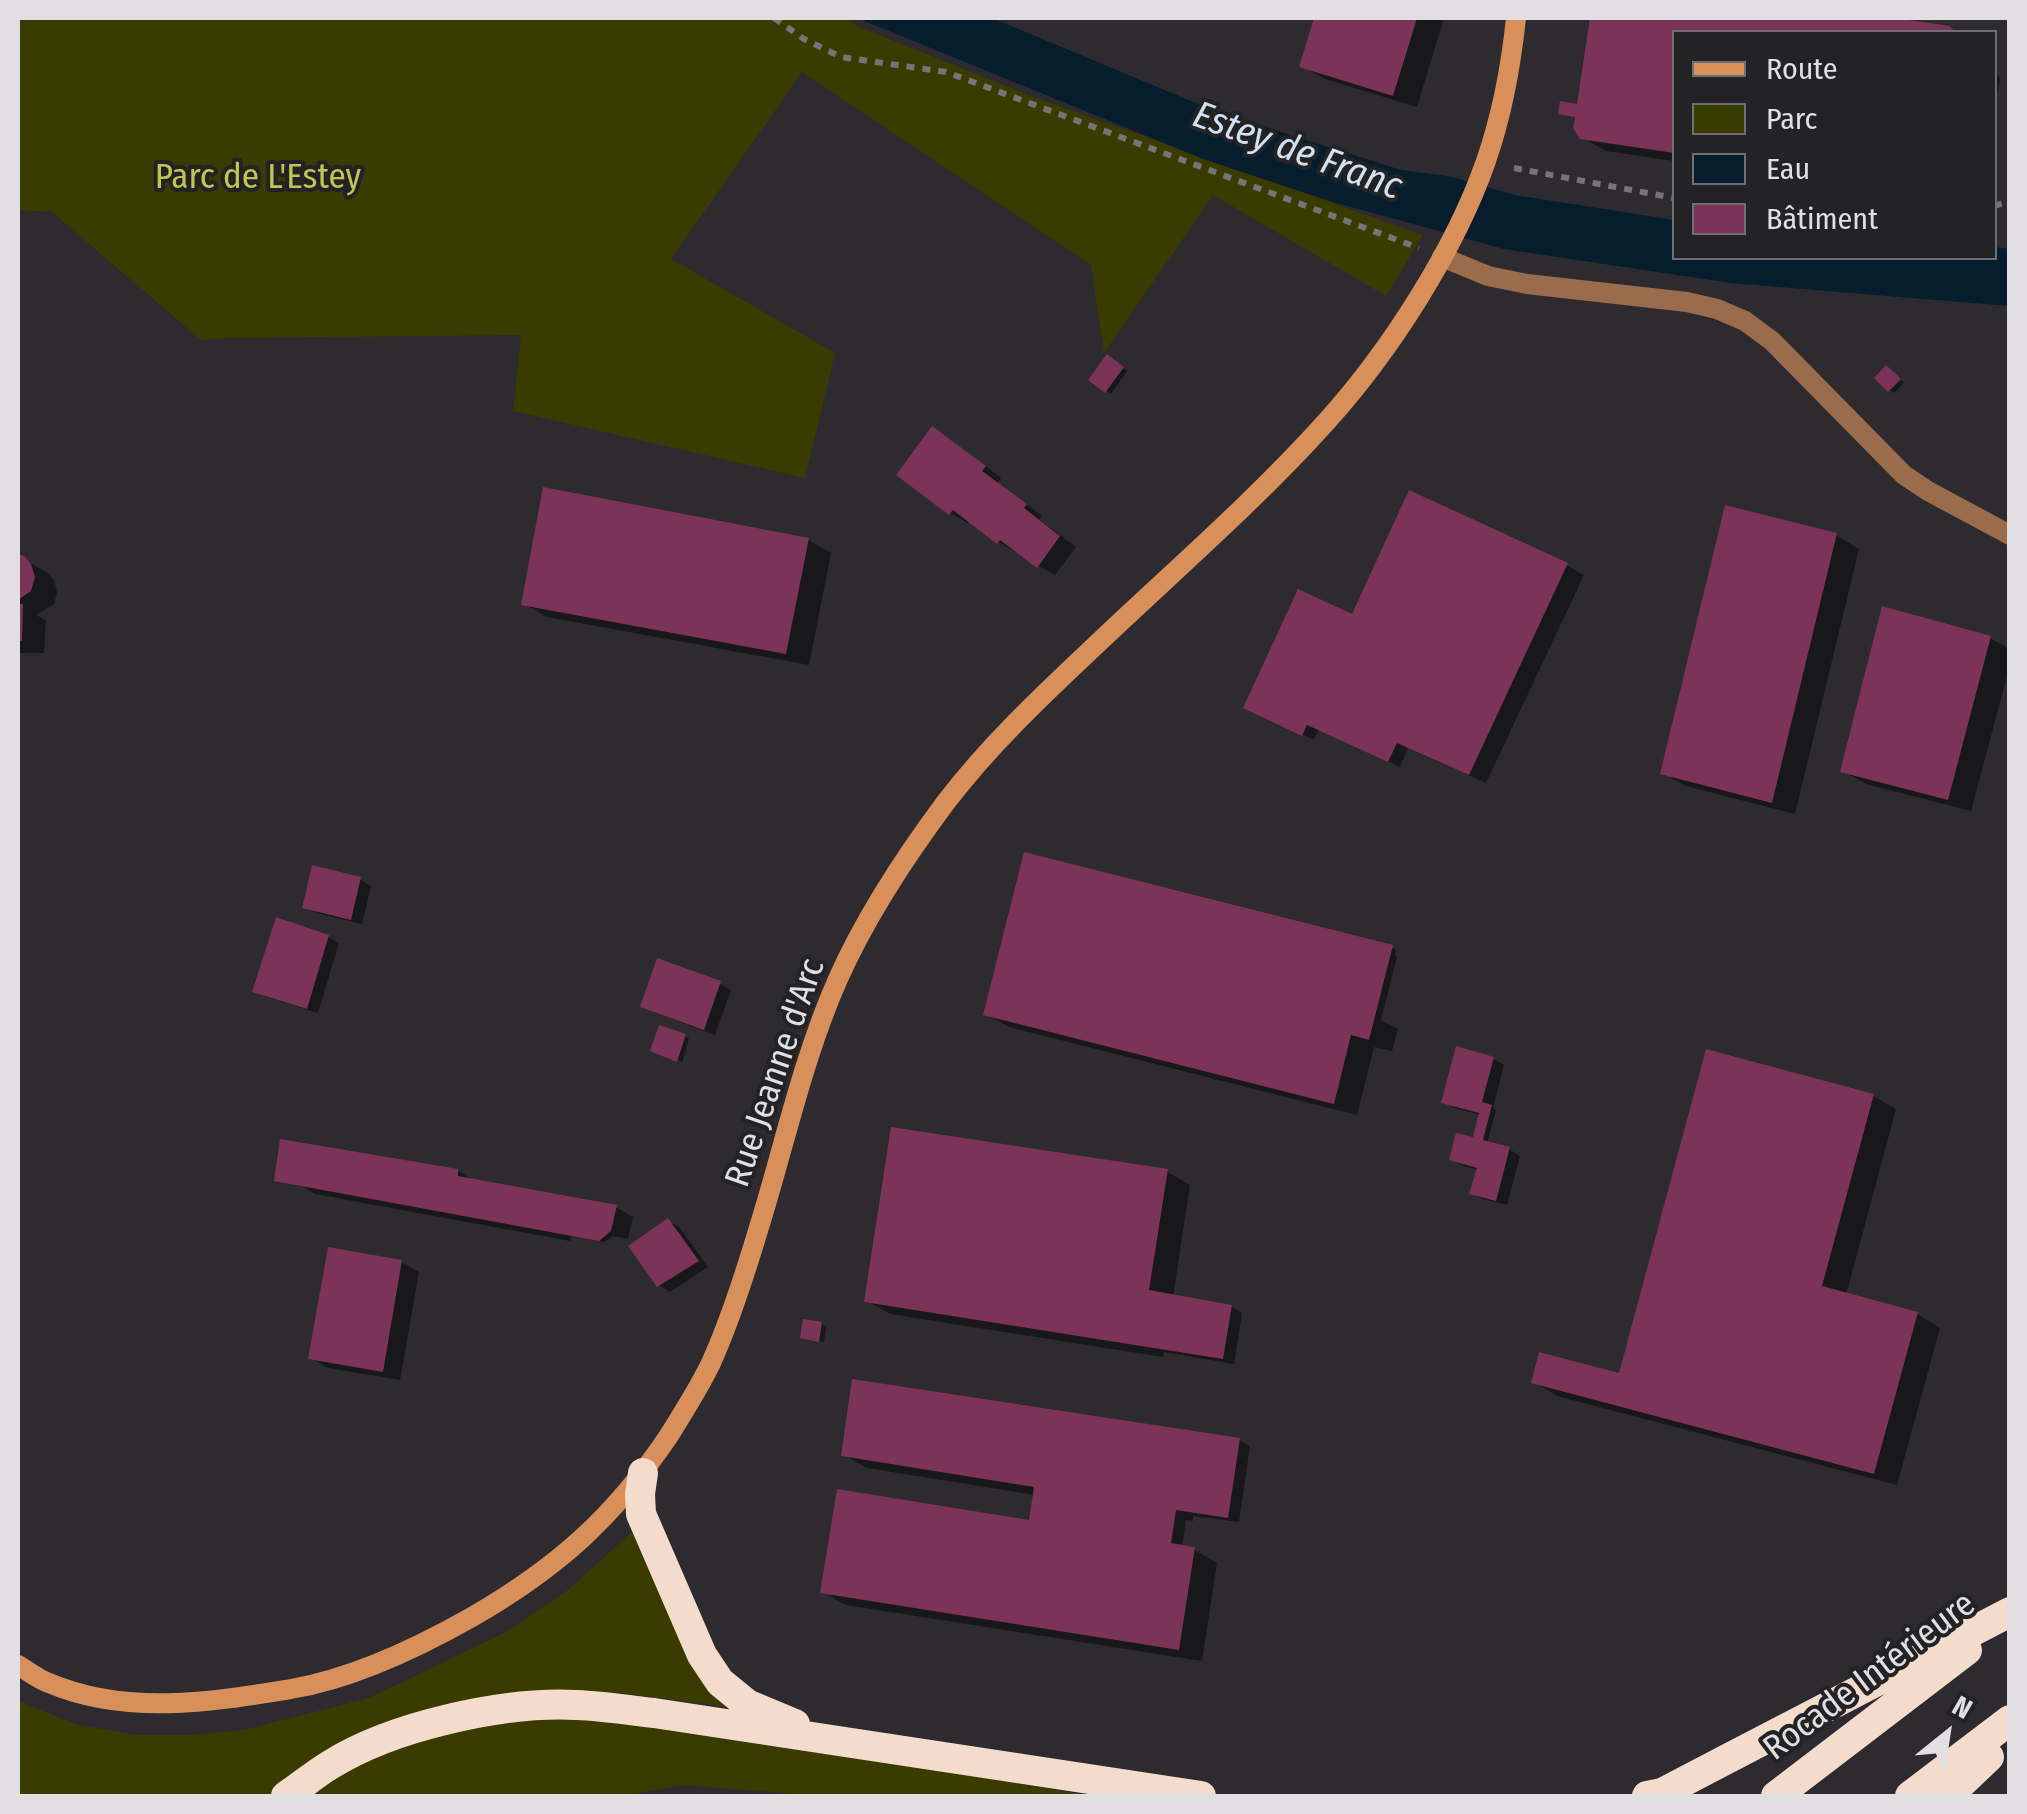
<!DOCTYPE html>
<meta charset="utf-8">
<style>
body{margin:0}
#map{position:relative;width:2027px;height:1814px;overflow:hidden;background:#2d2b2f;font-family:"Fira Sans Condensed",sans-serif}
canvas{display:block}
.frame{position:absolute;inset:0;border:20px solid #e1dfe2;pointer-events:none}
.legend{position:absolute;left:1672px;top:30px;width:325px;height:230px;box-sizing:border-box;background:#232225;border:2px solid #6f6e71;margin:0;padding:12px 18px;list-style:none;font-size:30px;color:#e1dfe2}
.legend li{display:flex;align-items:center;gap:20px;height:50px}
.legend b{width:50px;border:2px solid #6f6e71}
.north{position:absolute;left:1897px;top:1684px;width:100px;height:100px;-webkit-text-stroke:8px #232225;paint-order:stroke;rotate:30deg;font-size:28px;font-weight:700;line-height:40px;text-align:center;color:#e1dfe2}
.north::after{content:'';display:block;margin:auto;width:35px;height:45px;background:#e1dfe2;clip-path:polygon(50% 0,100% 100%,50% 72%,0 100%)}
</style>
<div id="map">
<canvas width="2027" height="1814"></canvas>
<div class="frame"></div>
<ul class="legend">
<li><b style="height:12px;background:#d88f59"></b>Route</li>
<li><b style="height:28px;background:#3a3b00"></b>Parc</li>
<li><b style="height:28px;background:#061d2d"></b>Eau</li>
<li><b style="height:28px;background:#7b3458"></b>Bâtiment</li>
</ul>
<div class="north">N</div>
</div>
<script>
const ctx = document.querySelector('canvas').getContext('2d');
ctx.lineJoin = 'round';
function fill(path, color) {
  ctx.fillStyle = color;
  ctx.fill(path, 'evenodd');
}
function trace(path, color, width, dash) {
  ctx.strokeStyle = color;
  ctx.lineWidth = width;
  ctx.lineCap = dash ? 'butt' : 'round';
  ctx.setLineDash(dash || []);
  ctx.stroke(path);
}
function drawText(font, color, halo, rows, align = 'center') {
  ctx.font = font + ' "Fira Sans Condensed",sans-serif';
  ctx.lineWidth = 8;
  ctx.setLineDash([]);
  ctx.textBaseline = 'middle';
  ctx.strokeStyle = halo;
  ctx.fillStyle = color;
  for (const [text, x, y, turn = 0] of rows) {
    ctx.save();
    ctx.translate(x, y);
    ctx.rotate((+turn || 0) * Math.PI / 180);
    ctx.textAlign = isNaN(turn) ? turn : align;
    if (halo) ctx.strokeText(text, 0, 0);
    ctx.fillText(text, 0, 0);
    ctx.restore();
  }
}
fill(new Path2D(`
 M18,18h828l11,8 171,69 395,140 -37,61 -173,-101 -109,158 -13,-88 -289,-193 -131,187 164,94 -30,125 -292,-67 8,-76 -291,3 -29,2 -149,-128 -34,-2z
 M632,1532l45,94 49,81 -106,-14 -80,-2 -259,94 -13,11h-250v-97l9,6 52,20 59,10h53l53,-5 125,-32 135,-65 64,-43z
 M555,1717l169,18 369,61h-272l-138,-11 -61,11h-311l46,-32 99,-35z`), '#3a3b00');
fill(new Path2D(`
 M857,18h135l223,93 186,59 47,6 67,19 159,25v38h320l1,-11 14,2v57l-278,-23 -227,-34 -171,-47 -130,-43z`), '#061d2d');
fill(new Path2D(`
 M1317,18h127l-27,89 -92,-28 -23,-13z
 M1593,18h285l71,11 7,3h-282v129l-68,-10 -24,-14 -5,-20 -16,-4 18,-6z
 M1994,71l6,7 -6,34z
 M1112,360l15,11 -16,23 -20,-14z
 M1891,371l13,12 -10,10 -5,-3z
 M933,429l17,10 51,39 -3,5 44,33 -3,3 37,28 -21,28 -57,-33 -28,-22 -2,3 -18,-10z
 M1836,535l23,14 -64,265 -109,-28 -23,-13z
 M808,540l23,13 -22,112 -262,-48 -23,-13z
 M18,556l30,17 6,7 3,12 -3,12 -18,11 10,5 -2,33h-26z
 M1566,565l18,10 -98,208 -78,-35 -8,19 -81,-38 -5,11 -57,-27 96,-96z
 M1990,638l20,11v16l-39,146 -105,-27 -23,-13z
 M360,879l11,7 -9,38 -46,-11 -11,-7z
 M328,937l11,6 -21,70 -52,-16 -11,-7z
 M1392,948l4,2 -1,5 2,2 -16,63 17,9 -6,22 -18,-4 -17,68 -348,-88 -23,-13z
 M720,984l11,6 -16,45 -61,-23z
 M685,1036l4,3 -7,23 -24,-9z
 M1493,1059l11,6 -11,43 3,2 -9,34 22,5 11,7 -13,49 -24,-6 -11,-6 7,-23 -16,-4 -11,-7 33,-16 -9,-7 5,-21 -27,-7 -11,-7z
 M1873,1096l23,13 -50,186 71,19 23,14 -43,157 -340,-89 -23,-14 87,-6z
 M458,1171l17,10 141,26 17,10 -5,22 -16,-3 -7,6 -34,-6 -1,5 -255,-47 -16,-10 -23,-4z
 M1167,1172l23,13 -17,112 58,10 11,6 -8,51 -70,-12 -1,5 -273,-43 -23,-13z
 M668,1221l11,6 29,40 -38,25 -11,-7z
 M401,1262l18,10 -19,108 -72,-12 -17,-10z
 M822,1324l4,3 -2,15 -21,-5z
 M1239,1440l11,6 -11,76 -46,-6v5l-7,-1 -4,28 12,2 23,13 -15,98 -356,-56 -23,-13 217,-68 -5,-29 -168,-27 -23,-13z`), '#0007');
fill(new Path2D(`
 M1314,18h103l-24,78 -94,-29z
 M1590,18h305l55,8 5,6h-281v121l-94,-14 -7,-11 2,-11 -17,-3 2,-13 17,3z
 M1107,354l17,13 -19,26 -17,-13z
 M1886,365l15,14 -13,13 -14,-14z
 M932,426l54,40 -4,5 45,33 -3,4 36,28 -23,32 -37,-28 -3,4 -44,-34 -4,5 -53,-40z
 M543,487l266,51 -23,116 -265,-49z
 M1409,490l159,73 -99,212 -72,-32 -9,19 -81,-37 -5,11 -59,-28 55,-119 54,25z
 M1725,505l112,28 -65,270 -112,-29z
 M18,554l6,2 7,8 4,13 -4,14 -13,9z
 M18,604h5l-1,37h-4z
 M1882,606l109,30 -43,164 -108,-28z
 M1024,852l369,93 -24,95 -18,-5 -17,69 -351,-89z
 M312,865l49,12 -10,43 -49,-12z
 M276,917l53,18 -22,74 -55,-17z
 M657,958l64,23 -17,49 -64,-23z
 M659,1025l27,9 -9,28 -27,-11z
 M1456,1046l38,11 -12,45 10,3 -9,35 27,7 -14,54 -27,-7 8,-26 -28,-8 7,-27 17,4 6,-24 -38,-10z
 M1706,1049l168,45 -52,192 96,26 -44,162 -343,-91 8,-31 80,21z
 M891,1127l277,42 -19,121 83,15 -9,54 -359,-57z
 M280,1139l178,30v7l159,29 -6,26 -12,10 -325,-60z
 M668,1218l31,43 -42,26 -29,-41z
 M328,1247l74,13 -19,112 -75,-13z
 M803,1319l19,3 -3,20 -19,-4z
 M852,1379l388,59 -12,80 -52,-8 -5,33 24,4 -16,103 -359,-57 17,-104 192,31 5,-33 -193,-31z`), '#7b3458');
trace(new Path2D(`
 M774,18l30,21 37,18 105,15 473,176
 M1514,168l160,30
 M1994,206l16,-5`), '#767477', 6, [8, 8]);
trace(new Path2D(`
 M1442,257l46,19 39,8 160,18 30,7 28,12 27,20 132,134 24,16 82,44`), '#9a6c4b', 20);
trace(new Path2D(`
 M18,1665c10,6 20,14 31,18 78,33 162,19 242,6 60,-10 128,-42 181,-72 85,-49 141,-99 196,-180 15,-24 31,-49 43,-74 20,-44 35,-92 49,-139 25,-81 43,-166 78,-245 28,-63 67,-122 108,-177 45,-59 99,-109 152,-159 77,-73 158,-143 229,-222 63,-70 128,-171 159,-260 16,-46 25,-95 30,-143`), '#d88f59', 20);
trace(new Path2D(`
 M643,1473l-3,21 1,20 61,141 18,27 27,22 48,20
 M286,1796c15,-10 29,-22 44,-31 62,-39 174,-64 247,-60 25,1 51,5 77,8l547,83
 M1647,1796l15,-3 67,-35 281,-146
 M1776,1796l191,-146
 M1910,1796l100,-76
 M1948,1796l41,-39`), '#f3dccc', 30);
drawText('35px', '#c3c553', '#232225', [
 ["Parc de L'Estey",258,178]
]);
drawText('35px', '#e1dfe2', '#232225', [
 ["Rue Jeanne d'Arc",776,1073,-71],
 ["Rocade Intérieure",1870,1677,-37]
]);
drawText('italic 38px', '#d0e2f0', '#232225', [
 ["Estey de Franc",1297,152,20]
]);
</script>
